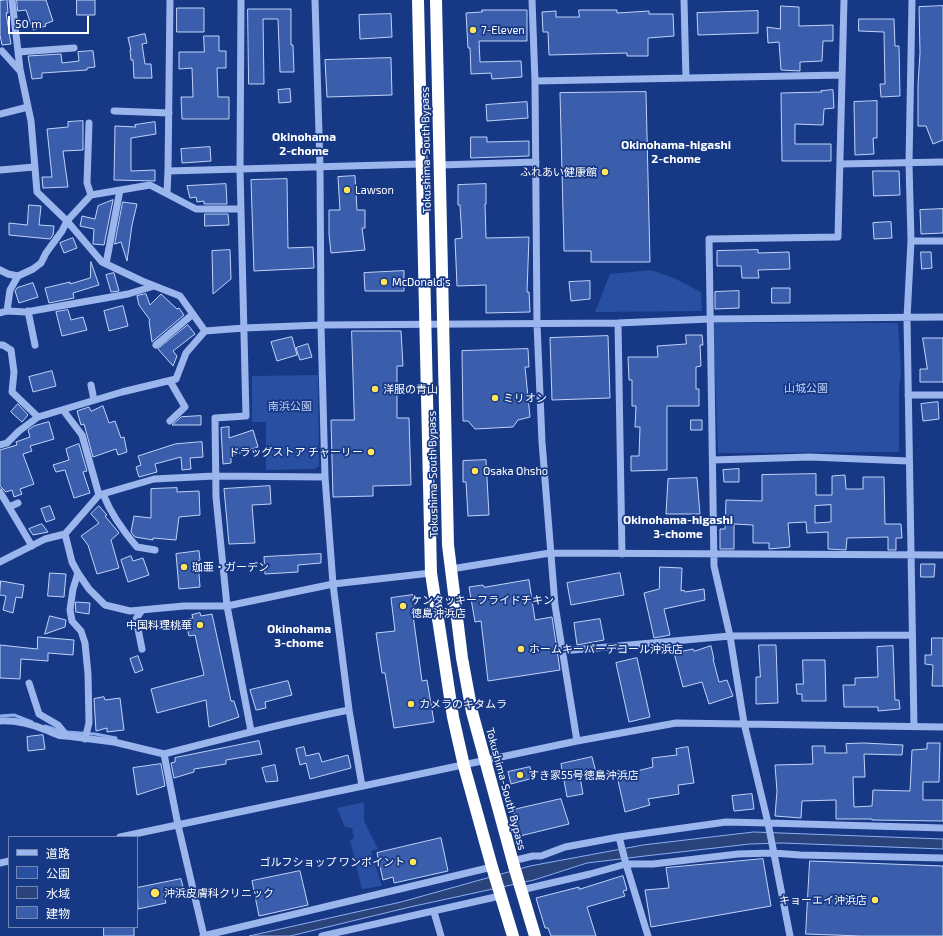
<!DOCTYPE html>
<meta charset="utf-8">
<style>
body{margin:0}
#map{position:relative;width:943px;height:936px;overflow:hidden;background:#173884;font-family:"Exo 2","Noto Sans JP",sans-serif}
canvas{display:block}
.legend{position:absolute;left:8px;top:836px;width:130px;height:92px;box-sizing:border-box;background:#173884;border:1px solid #7488b5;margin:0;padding:5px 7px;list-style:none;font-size:12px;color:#fff}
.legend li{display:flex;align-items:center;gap:8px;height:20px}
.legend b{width:20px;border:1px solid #7488b5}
.scale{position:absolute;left:8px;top:16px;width:81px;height:18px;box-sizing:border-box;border:2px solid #fff;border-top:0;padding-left:5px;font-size:12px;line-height:14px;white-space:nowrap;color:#fff;-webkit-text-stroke:3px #173884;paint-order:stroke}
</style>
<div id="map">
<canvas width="943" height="936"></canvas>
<ul class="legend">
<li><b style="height:5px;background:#9bb5ed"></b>道路</li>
<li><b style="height:11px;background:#294fa3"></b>公園</li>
<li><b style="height:11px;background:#2a437b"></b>水域</li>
<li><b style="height:11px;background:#3b5eac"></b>建物</li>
</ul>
<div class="scale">50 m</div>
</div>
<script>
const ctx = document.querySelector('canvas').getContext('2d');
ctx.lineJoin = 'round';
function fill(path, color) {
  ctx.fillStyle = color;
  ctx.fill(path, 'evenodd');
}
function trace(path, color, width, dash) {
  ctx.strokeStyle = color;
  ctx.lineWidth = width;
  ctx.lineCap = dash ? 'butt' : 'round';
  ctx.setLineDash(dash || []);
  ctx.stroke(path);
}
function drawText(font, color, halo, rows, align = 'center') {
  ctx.font = font + ' "Exo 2","Noto Sans JP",sans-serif';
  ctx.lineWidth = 3.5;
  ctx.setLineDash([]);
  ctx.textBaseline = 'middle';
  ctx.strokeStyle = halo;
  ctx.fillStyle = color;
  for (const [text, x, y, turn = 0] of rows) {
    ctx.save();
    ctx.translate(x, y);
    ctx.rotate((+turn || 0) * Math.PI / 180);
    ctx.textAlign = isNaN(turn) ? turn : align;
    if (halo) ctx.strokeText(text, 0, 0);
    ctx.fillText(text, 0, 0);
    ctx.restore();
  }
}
fill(new Path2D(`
 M651,270l25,9 25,13 1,19 -107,1 15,-38z
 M713,323h185l3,50 -2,13v66l-181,1z
 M318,375l1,91 -4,3 -49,1v-48h-14v-46z
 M364,802v19l14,28 -7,2 11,35 -20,3 -12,-49 4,-2 -2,-10 -7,-1 -8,-19z`), '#294fa3');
const water = new Path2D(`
 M754,832l189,7v10l-161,-6 -32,1 -105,12 -58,7 -53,17 -124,27 -120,29h-41l152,-34 129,-36 113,-21z`);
fill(water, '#2a437b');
trace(water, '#8daeef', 1);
trace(new Path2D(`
 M0,716l14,-1 18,7
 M45,726l16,5
 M66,732l29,2 21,4`), '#8daeef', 3);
const building = new Path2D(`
 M7,0l1,13h-2l5,31 -9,1 -2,-10v-34z
 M17,0h29l7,21 -8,3 1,2 -13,4 -7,-20 -8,1z
 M77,0h18v15h-18z
 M781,6l18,1v19l34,-1v16h-10l-1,20 -22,1v9l-19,-1 -2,-28 -11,1 -1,-16 13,2z
 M943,6v134l-10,4 -7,-18h-8v-41l2,-32 -1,-46z
 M177,8h27v24h-27z
 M248,9h43v36h2l1,27h-14l-2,-53h-15l1,65h-15z
 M482,10h45v31h-48l1,21 41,-1 1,16 -30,2 -1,-6 -20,1 -1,-26h-2l-2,-35 16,-1z
 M579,10h38v3l32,-2v3h24l1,22 -26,2v18h-21v-3l-78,2 -1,-23h-5l-1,-20 14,-1v6h23z
 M758,11v22l-60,2 -1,-22z
 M391,14l1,23 -32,2 -1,-24z
 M859,19h35l1,27h4l1,50 -19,1 -1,-13h5l-1,-52 -25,-1z
 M145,34l2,9 -5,1 3,20h6l1,14h-18l-1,-18h-2l-1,-10h1l-3,-12z
 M204,36h15v15h7v17h-9l1,29h11v22h-47l-1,-22h12l-1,-29 -13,1v-17h25z
 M93,51l2,16 -8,1v2l-45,3v5l-10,1 -4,-23 33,-2 1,9 17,-2 -1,-9z
 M391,58l1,37 -65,2 -2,-37z
 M290,89l1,13 -12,1 -1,-13z
 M833,90l1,18 -10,1 -1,16 -28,-1v20h36v17h-49l-1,-68 41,-1 -1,-1z
 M646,92l4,170h-59v-11h-27l-4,-158z
 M877,101v37h-4l1,16 -19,1 -1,-53z
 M527,102l1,16 -41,3 -1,-16z
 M83,121v29l-20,1 5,36 -25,1 -1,-11h10l-5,-48 21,-2v-5z
 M155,122l1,12 -25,4v33l24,-1v11l-41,-1 1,-54 21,1 -1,-2z
 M471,137h16v5l42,-1v15l-58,2z
 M210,147l1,14 -29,2 -1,-14z
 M873,171h26l1,24 -26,1z
 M355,176l2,34h8v18h-3l3,22 -34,3 -2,-19v-24h11l-2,-33z
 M287,179l1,69 25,-1 1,21 -60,3 -3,-91z
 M226,184l1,20h-23v-3l-7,1 -1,-5 -6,1 -3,-12z
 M486,184v20h-1l1,34 43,-1 -2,55h2l1,20 -44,1v-28l-29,1 -2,-47 7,-1 -2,-33h-2v-20z
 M113,200l-9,45 -11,-1 1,-15 -14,-3 2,-10 13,3 3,-13z
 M123,202l14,2 -5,21 -5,36 -6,-19 -6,2z
 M29,205l12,1 -2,19 15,1 -1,9 -3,4 -41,-4v-12l18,2z
 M943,209v24l-22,1 -1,-24z
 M205,214h23l1,11 -24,1z
 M891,222l1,16 -18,1 -1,-16z
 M73,238l4,10 -13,5 -4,-10z
 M230,250l1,29 -18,15 -1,-43z
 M758,250v3l31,-1 1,17 -32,1 1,8h-17l-1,-12h-24v-15z
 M921,252h10l1,16 -10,1z
 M91,262l8,23 -26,8 1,5 -25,5 -4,-15 25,-6v2l20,-6z
 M404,271v20h-39l-1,-18z
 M114,273l5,18 -8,1 -5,-17z
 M590,281v18l-19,2 -2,-19z
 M33,283l5,14 -19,6 -4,-12 2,-3z
 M772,288h18v15h-18z
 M739,291v17l-24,1v-17z
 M146,294l4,11 11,-11 16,15 2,-1 5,7 -32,27 -3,-21 1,-1 -11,-15 -2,-9z
 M123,306l5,20 -19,5 -5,-20z
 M68,310l3,10 12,-3 4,13 -25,6 -6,-24z
 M188,325l7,9 -22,17 4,5 -4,10 -15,-17z
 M352,331h49l2,35h-6v52h12l2,67 -38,1v10l-40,1 -2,-77h23z
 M686,335h16l1,10h-3l1,21 -5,1v22h3v17h-32v64l-36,1v-15h8l1,-29h-5l1,-21h-4v-26h-3l-1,-23h30l-1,-11 29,-2z
 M608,336l2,62 -58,2 -2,-62z
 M292,337l5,18 -20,6 -6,-19z
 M923,338h20v44h-23v-13h7z
 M308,344l4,13 -12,3 -4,-12z
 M528,349l1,18h-4l5,50 -12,3 -5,7 -38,2 -7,-8h-5l-1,-70z
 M52,371l4,15 -23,6 -4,-15z
 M938,402l1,17 -16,2 -2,-17z
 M18,404l10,11 -6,7 -11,-10z
 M103,406l6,17 6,-2 6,17 3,-1 3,15 -9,3 -2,-6 -23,8 -9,-33 -3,1 -4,-14 12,-4 2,4z
 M201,416v9h-29l9,-8z
 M691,420h11v10h-11z
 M49,422l5,17 -24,7 2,5 -9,3 11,30 -14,5 2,5 -8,3 -2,-7 -6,2 -6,-6v-36l17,-5 -1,-3 14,-5 -2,-7 6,-4z
 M229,427v11l24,-8 5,17 -27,9v7l-8,1 -2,-36z
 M202,442l1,15 -13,1 1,11 -9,1 -1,-13 -26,7 2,8 -18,5 -3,-10 5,-2 -3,-9 37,-12z
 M79,444l8,27 -4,1 7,21 -16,5 -9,-28 -9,2 -3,-7 16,-5 -3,-11z
 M486,460l3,55 -21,1 -2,-34h-3v-21z
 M739,469v13h-15l-1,-12z
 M816,474v21h16v-19l13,-1 1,14h17v-12h21l1,47h16l1,14h-6v12h-8v-13l-41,1 -1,12 -18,-1v-17l-21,1 -1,-11 -18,1 2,24 -21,2v-6h-16v-18l-19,-1v25h-14v-20h5l1,-29 36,1v-26zM831,505v17l-16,1v-17z
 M697,478l3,36h-34l2,-35z
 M270,486l1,18 -19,1 3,38 -26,1 -5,-55z
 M177,488v4l22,-1 1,24 -21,2 -3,23 -23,-2v2l-18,-3 -4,-5 3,-16 17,2v-29z
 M50,506l5,13 -9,3 -5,-13z
 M99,506l8,9 -2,1 14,17 -8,7 8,28 -22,6 -9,-29 -7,-9 18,-13 -8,-9z
 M42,524l6,8 -15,3 -4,-6z
 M199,551l1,9 -2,1 2,26 -21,2 -3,-35z
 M321,554v9l-23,2v7l-33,2 -1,-17z
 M131,556l2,5 10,-3 6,17 -21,7 -7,-22z
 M921,564h14l-1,13h-13z
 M660,567l22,1 -1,23 3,-1 1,2 19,-3 1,11 -41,9 6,26 -16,3 -10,-45 15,-4z
 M50,573l16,1 -2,23 -16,-1z
 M620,573l4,22 -53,10 -4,-22z
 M529,580l6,40 17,-3 8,53 -72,11 -7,-60 -6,1 -6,-35 14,-2 1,2z
 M1,581l23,4 -2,13 -6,-1 -3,16 -10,-3 3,-14 -6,-1z
 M413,595l2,20h-2l9,66 5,-1 7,42 -40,6 -9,-55h-3l-6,-40 19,-2 -4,-33z
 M76,602l14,1 -1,11 -13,-2z
 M200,613l1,3 11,-2 19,87h3l5,16 -30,10 -3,-27 -49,13 -6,-24 53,-14 -9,-40 -6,1 -4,-16 8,-2 -1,-3z
 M50,616l16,4 -1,7 -20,7z
 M600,619l4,21 -27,5 -3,-22z
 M38,637l36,3 -1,15 -25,-2v8l-27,-2 -1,20 -20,-1v-33l37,4z
 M932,638h11v48h-11l1,-21 -8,-1v-9h6z
 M759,645h17l2,58 -22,1v-27h4z
 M711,646l3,13h-1l6,23 8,-2 6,16 -24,8 -7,-22 -19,5 -9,-34 19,-4 1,2z
 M893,646l2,54h4l1,9 -22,2v-4h-34l-1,-22h12v-7l23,-1 -1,-30z
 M138,656l5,14 -8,3 -5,-14z
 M637,658l13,59 -21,5 -13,-59z
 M803,660h22l1,41h-24v-7h-5l-1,-10h7z
 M288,681l4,14 -27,7 1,6 -10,2 -6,-20z
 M104,697l1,3 15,-2 4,32 -17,2v-4l-11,3 -2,-32z
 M43,735l2,14 -17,2 -1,-14z
 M259,741l3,13 -36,6v4l-32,5v3l-20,6 -3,-15 4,-1v-4z
 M864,743l39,2 -1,10 -38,-1 1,23h-12l1,30 18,-1 1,-16 37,1 2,-41 15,-1v-6h13l-1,39h-16v18h20v21l-71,-1v-1h-36v-19l-34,1 -1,17 -26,-2 2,-25 -2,-26 38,-1 -1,-18h13v7h22l-1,-9z
 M304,747l2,9 13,-3 3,9 26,-7 3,13 -41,11 -4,-16 -6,2 -4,-16z
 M688,747l6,36 -16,2 1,9 -31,5 2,6 -25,7 -8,-36 36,-9 -1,-9 25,-3 -1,-6z
 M592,757l4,15 -16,5 3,17 -16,3 -6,-33z
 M161,764l4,22 -28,9 -4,-27z
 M275,765l3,16 -12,1 -4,-14z
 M530,767l3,11 -22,6 -3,-12z
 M752,794l2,15 -20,2 -2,-15z
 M561,799l8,25 -49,12 -7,-26z
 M441,838l7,33 -54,12 -1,-6 -10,3 -6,-27z
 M763,859l8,47 -120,21 -6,-37 24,-2 -3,-20z
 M810,861l133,5v70h-82l-55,-2z
 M300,871l8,34 -49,11 -7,-35z
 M623,876l4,14 -4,1 2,5 -38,11 9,29h-45l-3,-8h-3l-9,-30 43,-11v2z
 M181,879l3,12 -20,4 2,8 -28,6 -1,-21z
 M104,927h30v9h-30z`);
fill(building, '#3b5eac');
trace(building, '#c0d3f9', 1);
trace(new Path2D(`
 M12,0l8,69 11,52 6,71 30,29 35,41 40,19 38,15 25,35 39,-3 77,-3 297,-2 92,-4 233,-2
 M170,0l-2,171 253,-7
 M241,0l-1,170 6,246 -31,2 1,79 11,109 24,125
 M315,0l5,167 1,158 4,152 8,107 16,126 13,76
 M532,0l3,81 2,243 5,118 13,163 22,136
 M684,0l2,78
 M912,0l-3,163 2,78 -4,77 7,409
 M2,51l18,20
 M18,52l56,-4
 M535,81l307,-6
 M114,111l55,2
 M0,114l28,-7
 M89,123l-2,60 4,12
 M840,164l103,-2
 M440,165l96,-3
 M0,170l34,-3
 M167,193l1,-22
 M911,241h32
 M106,264l14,-74
 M0,270l8,4 10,2 15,-7 8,-6 5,-10 16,-22 5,-10 24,-26 59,-10 46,24h45
 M7,311l3,-21 8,-14
 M28,311l7,34
 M0,313l7,-2 19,1 102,-18 26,-8
 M618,323l4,231
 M0,345h3l8,5 3,22 -2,20 26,25
 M156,345l37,-31
 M170,381l15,26 -15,14
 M91,385l3,15
 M908,395h35
 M63,410l19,25 17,60
 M0,445l7,-2 12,-12 19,-14 84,-25 54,-13 10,-26 19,-22
 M713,460l97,-3 99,4
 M0,492l32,54
 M103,494c8,20 20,37 34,53l18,3
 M9,507l9,-4
 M65,534l34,-39 55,-16 61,-3 110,1
 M0,562l45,-23 20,-5 7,28 6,11 11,16 16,16 25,6 54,-5h43l106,-22 98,-11
 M451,569l99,-16 393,2
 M78,573l-5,16 -3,21 2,11 9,10 4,12 3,31 1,49 -4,16
 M142,610l-6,9 6,30
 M562,651l168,-15 182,-1
 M29,683l10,31 19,11 9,11
 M0,721c17,-1 31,3 46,9 9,3 11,7 21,6l47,6 50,12
 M120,837l457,-96 99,-18 267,4
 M619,837l7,27 22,72
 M512,861l21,-5h8l24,-9 54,-10 107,-15 42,1 175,5
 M0,863l9,-2
 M521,890l69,-16 36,-10h27l85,-10 35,-1 27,2 143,3
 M434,912l7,24
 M203,936l289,-69
 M204,936l-26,-111 -14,-71c61,-16 123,-32 185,-44
 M322,936l178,-40
 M790,936l-22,-113 -24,-100 -14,-87 -16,-70 -5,-327 129,-2 6,-237`), '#9bb5ed', 7);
trace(new Path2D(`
 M418,0l13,573 22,144 11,49 28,101 21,69
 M436,0l12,545 14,113 10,54 42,154 21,70`), '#fff', 12);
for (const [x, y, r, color] of [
 [473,30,4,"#ffe557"],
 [605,172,4,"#ffe557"],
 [347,190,4,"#ffe557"],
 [384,282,4,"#ffe557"],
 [375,389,4,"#ffe557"],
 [495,398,4,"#ffe557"],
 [371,452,4,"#ffe557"],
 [475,471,4,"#ffe557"],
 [184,567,4,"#ffe557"],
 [403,606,4,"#ffe557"],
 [200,625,4,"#ffe557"],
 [521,649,4,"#ffe557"],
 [411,704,4,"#ffe557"],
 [520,775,4,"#ffe557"],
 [413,862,4,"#ffe557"],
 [155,893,5,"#ffe557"],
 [875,900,4,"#ffe557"]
]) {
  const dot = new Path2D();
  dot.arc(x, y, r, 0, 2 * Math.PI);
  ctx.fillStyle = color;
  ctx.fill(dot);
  trace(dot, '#173884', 1.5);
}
drawText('11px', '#fff', '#173884', [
 ["7-Eleven",481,30],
 ["ふれあい健康館",597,172,"right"],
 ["Lawson",355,190],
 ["McDonald's",392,282],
 ["洋服の青山",383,389],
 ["ミリオン",503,398],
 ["ドラッグストア チャーリー",363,452,"right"],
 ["Osaka Ohsho",483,471],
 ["珈亜・ガーデン",192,567],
 ["ケンタッキーフライドチキン",411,600],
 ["徳島沖浜店",411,613],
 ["中国料理桃華",192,625,"right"],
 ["ホームキーパーデコール沖浜店",529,649],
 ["カメラのキタムラ",419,704],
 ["すき家55号徳島沖浜店",528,775],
 ["ゴルフショップ ワンポイント",405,862,"right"],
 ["沖浜皮膚科クリニック",164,893],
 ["キョーエイ沖浜店",867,900,"right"]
], 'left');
drawText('11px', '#fff', '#173884', [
 ["Tokushima-South Bypass",426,150,-91],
 ["Tokushima-South Bypass",433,474,-91],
 ["Tokushima-South Bypass",506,789,75]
]);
drawText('11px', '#c0d3f9', '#173884', [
 ["山城公園",806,388],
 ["南浜公園",290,406]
]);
drawText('bold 12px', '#fff', '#173884', [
 ["Okinohama",304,137],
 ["2-chome",304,151],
 ["Okinohama-higashi",676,145],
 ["2-chome",676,159],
 ["Okinohama-higashi",678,520],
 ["3-chome",678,534],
 ["Okinohama",299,629],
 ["3-chome",299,643]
]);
</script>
